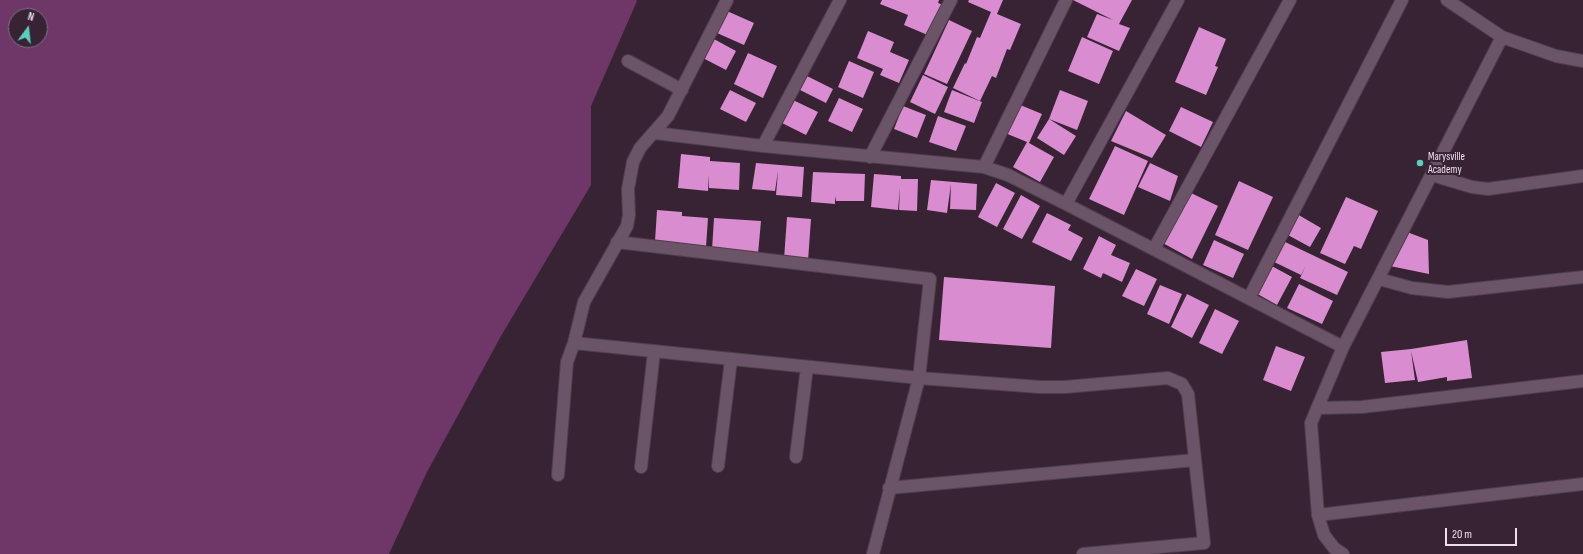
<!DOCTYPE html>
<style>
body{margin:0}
#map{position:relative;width:1583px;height:554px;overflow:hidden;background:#372334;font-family:"Sofia Sans Condensed",sans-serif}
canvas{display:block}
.north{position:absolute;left:8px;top:8px;width:40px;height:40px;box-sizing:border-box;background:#372334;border:1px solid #806e7d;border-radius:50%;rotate:15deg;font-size:11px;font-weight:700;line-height:16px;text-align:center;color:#eddfea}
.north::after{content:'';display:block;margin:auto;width:14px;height:18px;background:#5bcebc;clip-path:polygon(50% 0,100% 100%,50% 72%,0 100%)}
.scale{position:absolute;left:1445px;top:528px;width:72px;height:18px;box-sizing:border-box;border:2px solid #eddfea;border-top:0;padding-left:5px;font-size:12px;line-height:14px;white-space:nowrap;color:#eddfea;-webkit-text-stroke:3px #372334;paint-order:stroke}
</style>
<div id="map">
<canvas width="1583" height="554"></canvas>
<div class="north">N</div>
<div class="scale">20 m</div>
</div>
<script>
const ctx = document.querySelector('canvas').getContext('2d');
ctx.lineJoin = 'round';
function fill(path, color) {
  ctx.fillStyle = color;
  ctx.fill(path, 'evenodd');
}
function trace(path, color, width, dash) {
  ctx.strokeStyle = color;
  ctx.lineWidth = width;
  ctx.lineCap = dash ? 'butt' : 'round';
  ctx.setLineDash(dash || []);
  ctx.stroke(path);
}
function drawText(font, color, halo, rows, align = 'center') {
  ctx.font = font + ' "Sofia Sans Condensed",sans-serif';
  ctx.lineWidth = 4;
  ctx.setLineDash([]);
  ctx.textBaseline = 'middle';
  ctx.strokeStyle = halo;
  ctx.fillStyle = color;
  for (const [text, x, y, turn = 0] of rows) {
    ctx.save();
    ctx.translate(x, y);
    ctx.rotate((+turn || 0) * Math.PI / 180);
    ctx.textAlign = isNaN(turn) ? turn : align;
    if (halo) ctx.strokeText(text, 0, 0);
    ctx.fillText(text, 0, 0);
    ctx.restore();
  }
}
fill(new Path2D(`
 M0,0h636l1,1 -46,105v79l-90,151 -74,136 -38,82h-389zM16,16h24v24h-24z`), '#6e3768');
fill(new Path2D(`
 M882,0h57l-1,3 5,2 -13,31 -26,-11 4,-10 -28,-11z
 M969,0h34l-6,14 24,10 -11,26 -3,-1 -11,29 -4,-2 -12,25 -27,-13 12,-25 1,1 11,-27 3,1 11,-26 -23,-10z
 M1073,0h59l-13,24 11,4 -11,23 -32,-14 10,-23 16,6z
 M727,11l27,12 -10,22 -27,-12z
 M949,20l23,11 -25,53 -23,-10z
 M1199,27l27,12 -11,27 3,1 -12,28 -31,-13z
 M868,31l26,11 -4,10 19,8 -10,23 -19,-8 3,-6 -26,-11z
 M1082,37l31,14 -14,33 -31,-13z
 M712,38l24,13 -10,19 -25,-13z
 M748,53l29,13 -14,32 -29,-14z
 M849,61l25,11 -11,26 -25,-11z
 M923,75l25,12 -13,27 -25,-12z
 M807,76l26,13 -7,14 -26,-13z
 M730,90l26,13 -10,19 -26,-13z
 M952,90l30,12 -8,21 -30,-11z
 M1060,90l28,11 -11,29 -28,-11z
 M839,98l24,11 -11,23 -24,-11z
 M793,100l25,12 -12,23 -24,-12z
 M1018,104l24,10 -13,29 25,14 -14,25 -27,-15 14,-25 -22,-9z
 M903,106l23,9 -9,23 -23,-9z
 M1181,107l32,15 -12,25 -32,-16z
 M1126,111l40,24 -14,23 -41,-17z
 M938,116l28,10 -10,25 -27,-9z
 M1049,119l27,17 -12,19 -27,-17z
 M1115,146l33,15 -24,54 -35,-16z
 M681,154l29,3v4l30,2 -1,27 -30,-2v-13l-1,16 -30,-3z
 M756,163l48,4 -2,30 -26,-2 2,-24 -3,20 -23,-2z
 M1150,163l28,13 -8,25 -32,-14z
 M813,172l52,2 -1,27h-28l-1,-5v8l-24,-2z
 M874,174l27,2v3h17l-1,32 -18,-1 1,-23 -2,23 -27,-3z
 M931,180l46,4 -1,26 -26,-1 1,-25 -4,29 -20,-3z
 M1239,181l34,16 -25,53 -33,-15z
 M996,183l19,10 -18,34 -19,-10z
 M1191,193l27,13 -26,53 -31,-17 14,-26 3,2z
 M1021,195l19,11 -18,33 -19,-10z
 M1346,197l32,14 -17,38 -7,-3 -9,18 -25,-11z
 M657,210l25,2v4l26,2 -2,29 -51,-6z
 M1047,213l24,12 -3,5 15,8 -12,23 -39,-19z
 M1297,214l24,14 -11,19 -24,-13z
 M787,217l24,2 -3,42 -24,-2z
 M714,218l47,3 -3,33 -46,-4z
 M1407,232l21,8 1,34 -39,-8z
 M1099,236l17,9 -5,10 19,8 -8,19 -19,-9 2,-5 -4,10 -18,-9z
 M1214,240l30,14 -11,24 -30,-13z
 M1281,240l67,32 -11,23 -37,-17 6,-13 -5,10 -31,-15z
 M1270,265l22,12 -15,28 -23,-13z
 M1136,269l21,10 -13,27 -22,-10z
 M944,277l111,9 -4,62 -112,-8z
 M1299,284l34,17 -11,23 -35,-16z
 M1160,285l22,9 -13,30 -22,-10z
 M1187,294l22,11 -17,33 -21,-11z
 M1215,309l24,12 -17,33 -23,-11z
 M1467,340l5,38 -25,3v-4l-29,5 -7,-31 4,29 -30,3 -4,-31 30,-3z
 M1276,346l29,11 -14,34 -28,-11z`), '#d98ccf');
const minor = new Path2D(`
 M1447,0l55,37 54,19 27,5
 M628,61l54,29
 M655,133l108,13 221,21 24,8 58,29 277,143
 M763,146l77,-146
 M870,157l81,-157
 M984,167l82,-167
 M1432,175l40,12 16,2 95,-13
 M1066,204l112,-204
 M1154,249l136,-249
 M1379,279l33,9 36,4 135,-15
 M1249,298l153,-298
 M574,343l345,35 11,-99 -313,-37
 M1317,408l45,-1 221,-26
 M796,457l11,-90
 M718,466l13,-106
 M641,467l13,-115
 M558,475l9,-113 7,-19 10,-41 43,-76 2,-11 -1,-26 5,-27 7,-14 28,-32 59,-116
 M889,488l306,-28
 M1318,515l265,-31
 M873,554l46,-176 121,9h25l103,-9 14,6 6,10 16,149 -121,11
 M1343,554l-9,-6 -10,-13 -6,-20 -7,-92 32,-76 159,-310`);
trace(minor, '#503e4d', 14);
trace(minor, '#6b5468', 12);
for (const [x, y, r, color] of [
 [1420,163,4,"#5bcebc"]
]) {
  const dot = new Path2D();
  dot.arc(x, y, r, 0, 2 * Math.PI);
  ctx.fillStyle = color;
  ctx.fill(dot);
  trace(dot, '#372334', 1.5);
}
drawText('11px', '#eddfea', '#372334', [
 ["Marysville",1428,157],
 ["Academy",1428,170]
], 'left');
</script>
